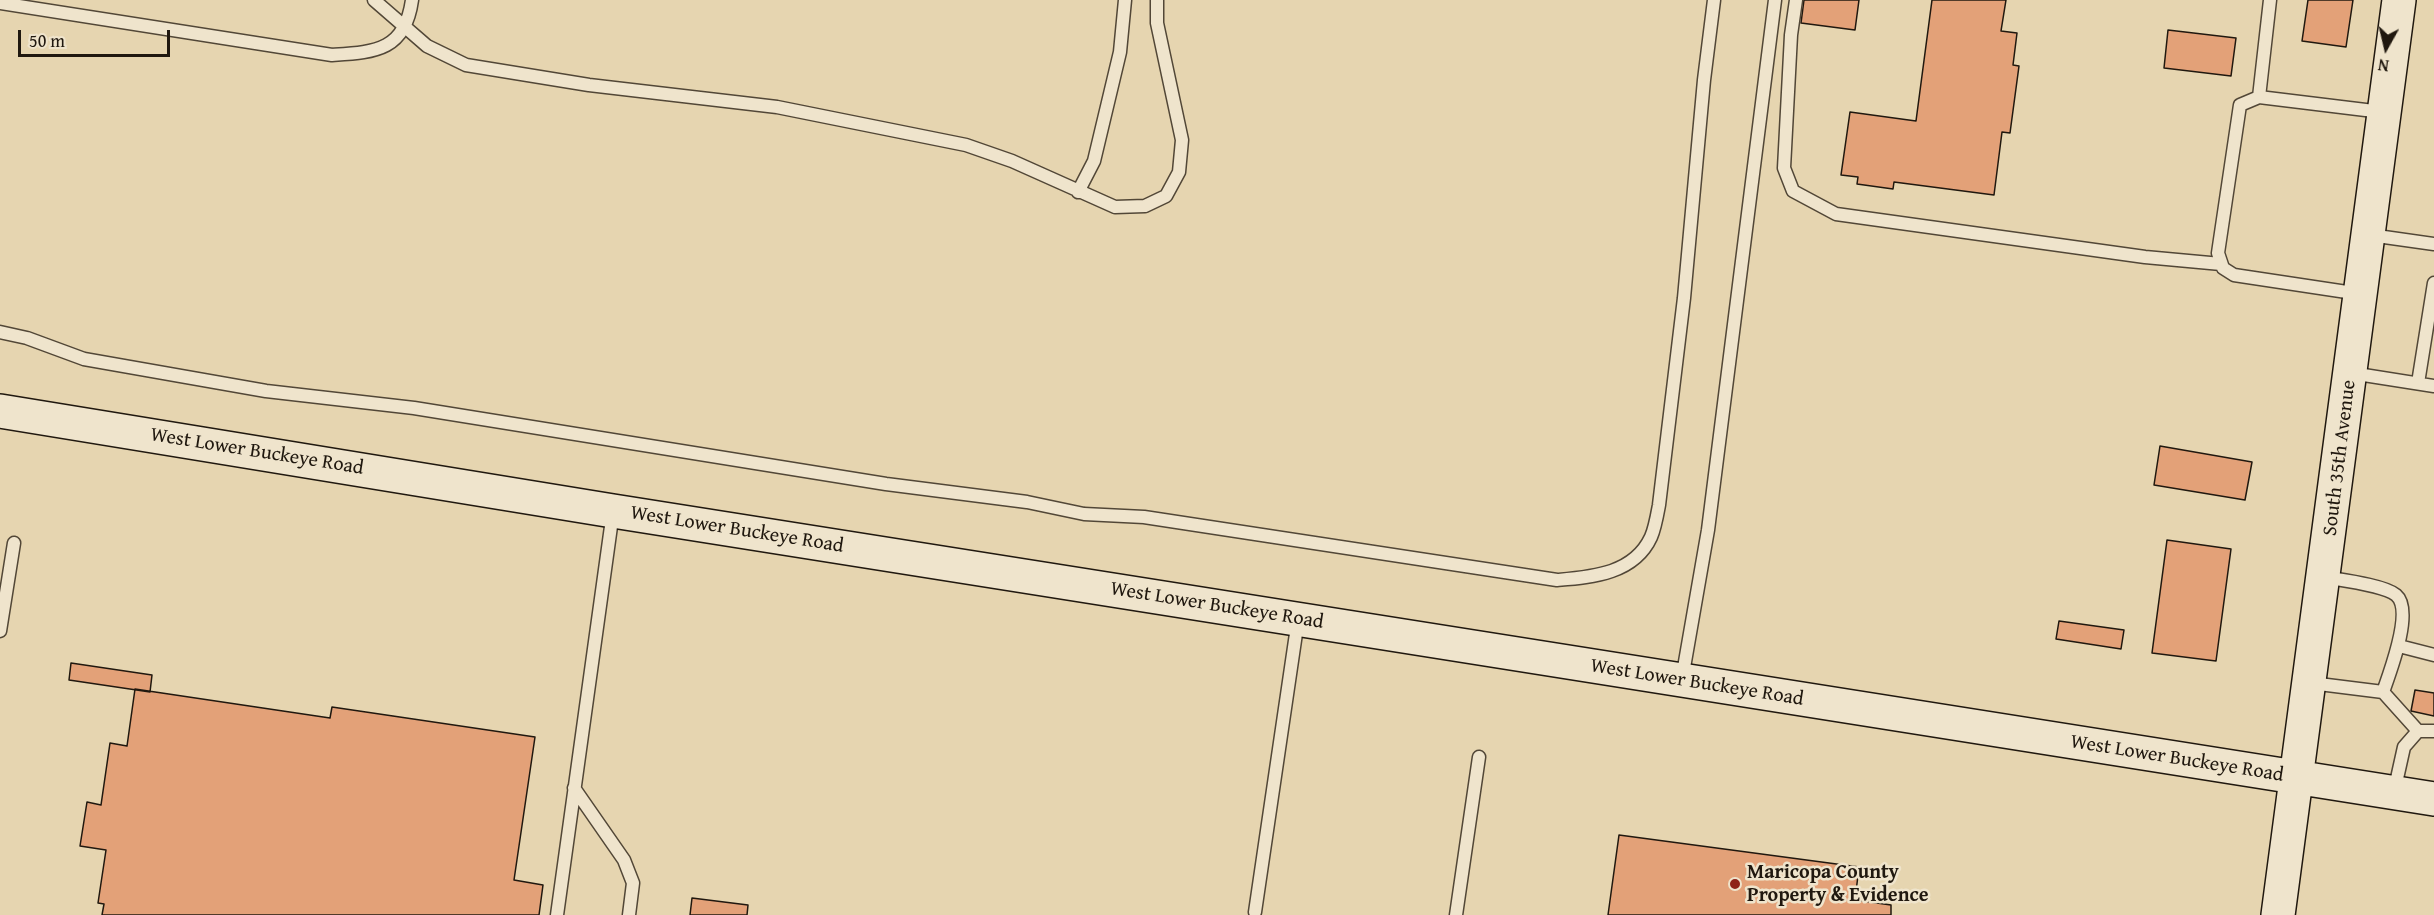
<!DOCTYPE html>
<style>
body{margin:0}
#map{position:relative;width:2434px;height:915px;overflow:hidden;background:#e6d5b0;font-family:"Gentium Book Plus",serif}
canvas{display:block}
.north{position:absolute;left:2356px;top:18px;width:60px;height:60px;-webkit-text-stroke:4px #efe4cc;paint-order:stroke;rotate:188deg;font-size:16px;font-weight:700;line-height:24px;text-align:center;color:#20180f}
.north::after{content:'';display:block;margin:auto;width:21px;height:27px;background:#20180f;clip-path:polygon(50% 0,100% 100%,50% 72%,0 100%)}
.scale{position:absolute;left:18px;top:30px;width:152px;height:27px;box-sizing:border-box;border:3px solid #20180f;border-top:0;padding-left:8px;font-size:18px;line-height:21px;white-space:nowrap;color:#20180f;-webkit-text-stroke:4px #efe4cc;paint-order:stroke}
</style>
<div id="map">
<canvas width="2434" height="915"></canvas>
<div class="north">N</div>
<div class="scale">50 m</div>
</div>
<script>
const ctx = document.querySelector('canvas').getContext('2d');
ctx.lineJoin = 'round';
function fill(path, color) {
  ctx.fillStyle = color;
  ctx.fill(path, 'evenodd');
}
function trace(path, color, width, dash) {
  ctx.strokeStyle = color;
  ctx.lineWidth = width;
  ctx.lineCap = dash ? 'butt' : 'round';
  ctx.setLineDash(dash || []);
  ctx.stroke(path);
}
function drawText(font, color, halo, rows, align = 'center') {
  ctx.font = font + ' "Gentium Book Plus",serif';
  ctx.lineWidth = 5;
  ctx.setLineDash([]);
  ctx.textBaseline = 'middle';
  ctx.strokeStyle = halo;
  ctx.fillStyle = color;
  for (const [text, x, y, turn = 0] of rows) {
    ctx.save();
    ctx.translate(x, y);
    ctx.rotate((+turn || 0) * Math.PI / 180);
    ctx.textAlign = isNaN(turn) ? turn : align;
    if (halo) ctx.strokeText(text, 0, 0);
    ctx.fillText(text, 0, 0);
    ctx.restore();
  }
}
const building = new Path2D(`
 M1804,0h55l-4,30 -54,-7z
 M1932,0h74l-5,31 16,2 -4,32 6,1 -9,67 -8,-1 -8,63 -100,-13 -1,7 -36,-5 1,-7 -17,-2 9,-63 66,9z
 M2308,0h45l-7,47 -44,-6z
 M2168,30l68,8 -5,38 -67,-8z
 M2160,446l92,16 -7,38 -91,-15z
 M2167,540l64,9 -15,112 -64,-8z
 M2059,621l65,9 -3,19 -65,-10z
 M71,663l81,12 -2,17 -81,-12z
 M135,689l195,29 2,-11 203,30 -21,143 29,5 -4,30h-437l2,-11 -6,-1 8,-53 -26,-4 7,-44 14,3 9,-62 17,3z
 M2415,690l19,3v23l-23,-5z
 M1619,835l240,32 -4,33 36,5v10h-283z
 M692,898l56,7 -1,10h-57z`);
fill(building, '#e3a178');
trace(building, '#20180f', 1.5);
const lane = new Path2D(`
 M374,0l53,46 39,19 123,20 188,22 189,38 46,16 103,46 30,-1 21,-10 13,-24 3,-32 -25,-117v-23
 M1796,0l-5,35 -7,133 9,23 43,23 309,43 76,7
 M0,3l332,52c43,-3 73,-4 80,-55
 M2259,97l11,-97
 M1078,192l16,-31 26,-109 5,-52
 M2370,235l64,9
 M2360,294l-126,-19 -11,-7 -5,-15 22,-148 19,-8 123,15
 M0,332l27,6 57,21 182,32 148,17 472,76 141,18 57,12 60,3 413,63c35,-3 77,-6 94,-43 4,-9 6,-21 8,-32l25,-207 20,-218 10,-80
 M2351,373l83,13
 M2418,383l16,-100
 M2324,577c17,3 60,8 72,18 18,15 -6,77 -13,97
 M0,631l14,-88
 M2399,646l35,9
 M1682,679l26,-149 67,-530
 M2311,683l72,9 35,39
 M574,788l50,72 9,23 -4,32
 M2394,792l10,-45 14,-16h16
 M1255,912l43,-292
 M557,915l56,-403
 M1456,915l23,-158`);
const secondary = new Path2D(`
 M0,411l613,100 1821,288
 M2278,915l121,-915`);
trace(lane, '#524737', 15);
trace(secondary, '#20180f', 36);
trace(lane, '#efe4cc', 12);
trace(secondary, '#efe4cc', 33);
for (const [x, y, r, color] of [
 [1735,884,6,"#8f2418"]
]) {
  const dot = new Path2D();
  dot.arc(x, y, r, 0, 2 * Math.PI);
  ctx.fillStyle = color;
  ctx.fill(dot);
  trace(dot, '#efe4cc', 2);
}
drawText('20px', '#20180f', '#efe4cc', [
 ["West Lower Buckeye Road",257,452,9],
 ["South 35th Avenue",2340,458,-83],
 ["West Lower Buckeye Road",737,530,9],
 ["West Lower Buckeye Road",1217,606,9],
 ["West Lower Buckeye Road",1697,683,9],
 ["West Lower Buckeye Road",2177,759,9]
]);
drawText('bold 20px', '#20180f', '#efe4cc', [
 ["Maricopa County",1747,873],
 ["Property & Evidence",1747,896]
], 'left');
</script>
